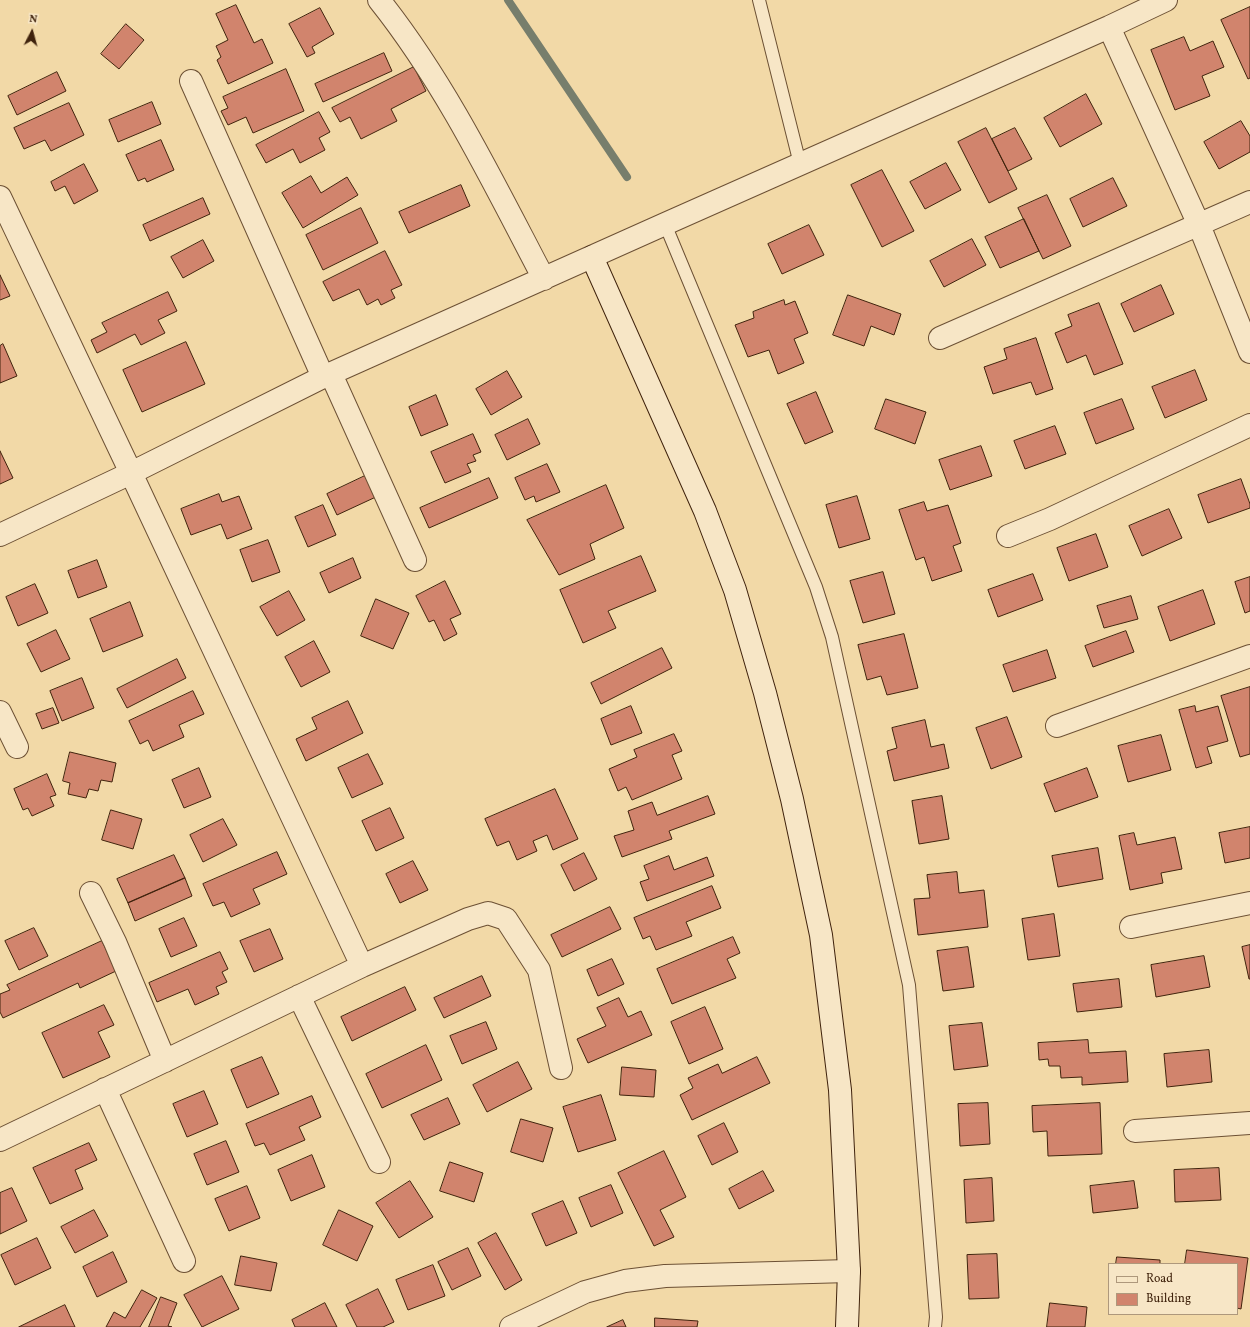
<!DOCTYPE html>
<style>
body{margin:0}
#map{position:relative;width:1250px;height:1327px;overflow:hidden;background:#f2d9a7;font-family:Vollkorn,serif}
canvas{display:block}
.legend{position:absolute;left:1108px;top:1263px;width:130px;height:52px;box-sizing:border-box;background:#f7e6c6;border:1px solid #ae987c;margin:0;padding:5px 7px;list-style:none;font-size:12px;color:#40230d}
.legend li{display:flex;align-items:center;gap:8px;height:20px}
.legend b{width:20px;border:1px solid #ae987c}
.north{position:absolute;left:12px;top:12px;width:40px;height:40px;-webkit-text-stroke:3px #f7e6c6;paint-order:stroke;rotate:6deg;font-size:11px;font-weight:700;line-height:16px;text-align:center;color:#40230d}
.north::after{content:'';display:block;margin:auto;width:14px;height:18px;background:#40230d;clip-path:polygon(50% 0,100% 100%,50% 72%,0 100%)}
</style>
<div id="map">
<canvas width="1250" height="1327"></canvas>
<ul class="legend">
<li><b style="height:5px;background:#f7e6c6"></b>Road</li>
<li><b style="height:11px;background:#d1846d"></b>Building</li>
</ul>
<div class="north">N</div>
</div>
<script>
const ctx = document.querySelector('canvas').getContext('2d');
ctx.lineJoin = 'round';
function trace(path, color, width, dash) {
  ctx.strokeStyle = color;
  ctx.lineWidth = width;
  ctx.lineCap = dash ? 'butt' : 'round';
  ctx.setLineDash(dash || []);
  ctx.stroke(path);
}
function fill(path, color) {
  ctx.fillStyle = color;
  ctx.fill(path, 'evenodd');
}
trace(new Path2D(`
 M508,0l119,177`), '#777e6c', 8);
const building = new Path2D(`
 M236,5l18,38 8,-4 11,24 -45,21 -11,-24 4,-3 -5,-11 12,-6 -12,-26z
 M1250,7v71l-2,1 -27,-59z
 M320,8l14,26 -22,13 3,6 -8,4 -18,-33z
 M126,24l18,16 -25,29 -18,-15z
 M1184,37l6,14 23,-10 11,26 -22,9 8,20 -35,14 -24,-60z
 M384,53l8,18 -69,31 -8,-18z
 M414,67l12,24 -35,18 6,12 -36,18 -11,-22 -10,5 -8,-14z
 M286,69l18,42 -51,22 -7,-16 -18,8 -7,-14 7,-3 -5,-11z
 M57,72l9,19 -49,24 -9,-19z
 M1086,94l16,30 -42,23 -16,-29z
 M152,102l9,22 -43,18 -9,-22z
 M69,103l15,32 -33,16 -6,-11 -21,9 -10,-21z
 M319,112l11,20 -11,6 6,12 -25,13 -7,-14 -27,14 -10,-18z
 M1241,121l9,15v16l-31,17 -15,-27z
 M986,128l31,61 -28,14 -31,-61z
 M1015,128l17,31 -24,12 -16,-32z
 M161,140l13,30 -27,12 -2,-4 -7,3 -12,-26z
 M946,163l15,27 -36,19 -15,-27z
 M84,164l14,27 -24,13 -9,-18 -10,5 -4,-9z
 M882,170l32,61 -32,16 -31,-62z
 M311,176l10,17 26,-16 11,18 -55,33 -21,-35z
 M1113,178l14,28 -44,21 -13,-28z
 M461,185l9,21 -61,27 -10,-21z
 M1047,195l24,51 -28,13 -25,-51z
 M203,198l7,16 -60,27 -7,-16z
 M361,208l17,35 -55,27 -17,-35z
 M1024,219l15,32 -39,17 -15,-31z
 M809,225l15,30 -42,19 -14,-30z
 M972,239l14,26 -42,22 -14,-26z
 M203,240l11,21 -31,17 -12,-21z
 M385,251l17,34 -11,5 4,8 -14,7 -3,-6 -11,6 -8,-16 -26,12 -10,-19z
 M0,275l10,21 -10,4z
 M1161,285l13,29 -40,18 -13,-28z
 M168,292l9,19 -19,9 7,13 -24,12 -6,-11 -38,19 -6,-13 16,-8 -5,-9z
 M848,295l53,19 -7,21 -23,-9 -7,20 -31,-11z
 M784,300l1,5 10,-4 13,32 -14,6 10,24 -26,11 -9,-24 -21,7 -13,-32 19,-7 -1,-6z
 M1099,303l24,61 -29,11 -8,-20 -19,8 -12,-30 17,-7 -4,-11z
 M1036,338l17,51 -17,6 -5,-13 -38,12 -9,-27 23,-8 -3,-10z
 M186,342l19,42 -63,28 -19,-42z
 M3,344l14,32 -17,7v-37z
 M1195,370l12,30 -42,18 -13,-31z
 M507,371l15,26 -31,18 -15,-26z
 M816,392l17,40 -28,12 -18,-40z
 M436,395l12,30 -27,11 -12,-29z
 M886,399l40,13 -11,32 -40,-15z
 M1122,399l12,30 -38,15 -12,-31z
 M528,419l12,25 -33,16 -12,-25z
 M1055,426l11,28 -41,15 -11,-28z
 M473,434l8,18 -8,3 3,6 -9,3 4,8 -26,11 -14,-31z
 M981,446l11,30 -42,14 -11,-30z
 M0,451l13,27 -13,6z
 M547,464l13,28 -24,10 -2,-6 -9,4 -10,-22z
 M367,475l11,21 -41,19 -10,-21z
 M489,478l9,20 -69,30 -9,-20z
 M1241,479l9,25v4l-42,15 -10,-28z
 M606,485l18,43 -34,16 5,15 -36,16 -32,-55z
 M219,494l3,8 17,-6 13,33 -25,10 -6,-15 -30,11 -10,-26z
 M857,496l13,43 -31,9 -13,-43z
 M924,502l3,9 21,-6 13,38 -8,3 9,25 -30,10 -8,-24 -8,3 -17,-50z
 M323,505l13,30 -28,12 -13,-30z
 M1169,509l13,29 -40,18 -13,-30z
 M1096,534l12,33 -39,14 -12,-33z
 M268,540l12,32 -28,10 -12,-32z
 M641,556l15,35 -48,20 8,17 -33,15 -23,-53z
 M353,558l8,20 -32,15 -9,-20z
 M97,560l10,27 -29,11 -10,-27z
 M883,572l12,42 -32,9 -13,-42z
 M1033,574l10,26 -45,17 -10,-27z
 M1250,577v34l-5,2 -10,-31z
 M445,581l16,33 -11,5 7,15 -13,7 -10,-21 -5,2 -13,-26z
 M35,584l13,29 -30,13 -12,-29z
 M1203,590l12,34 -45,17 -12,-34z
 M289,591l16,29 -28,16 -17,-29z
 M1131,596l7,23 -34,9 -7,-22z
 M376,599l33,14 -16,36 -32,-13z
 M130,602l13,34 -40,16 -13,-33z
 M56,630l14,29 -29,13 -14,-28z
 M1126,631l8,21 -41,15 -8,-21z
 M904,634l14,54 -31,7 -6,-19 -14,4 -9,-35z
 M314,641l16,31 -29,15 -16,-30z
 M662,648l10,20 -71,36 -10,-21z
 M1047,650l9,28 -43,14 -10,-27z
 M177,659l9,19 -59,30 -10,-19z
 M82,678l12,30 -32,13 -12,-30z
 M1250,687v67l-10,3 -19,-61z
 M193,691l11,23 -25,11 5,12 -31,14 -5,-11 -8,4 -11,-23z
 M348,701l15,32 -57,28 -10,-22 21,-10 -5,-11z
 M631,706l11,27 -31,12 -10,-26z
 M1195,706l1,6 22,-6 10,35 -21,6 5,16 -16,5 -17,-58z
 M53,708l6,15 -17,6 -6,-15z
 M1007,717l15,40 -31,12 -15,-41z
 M925,720l6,27 13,-3 5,24 -55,13 -7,-30 10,-3 -5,-20z
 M674,734l8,17 -10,4 10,24 -50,21 -6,-13 -8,4 -9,-22 28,-12 -3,-7z
 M1161,735l10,35 -43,12 -10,-36z
 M70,752l46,11 -4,19 -11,-2 -3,11 -9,-2 -3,9 -18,-4 2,-11 -7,-2z
 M368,754l15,30 -31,14 -14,-30z
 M199,768l12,29 -27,11 -12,-28z
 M1087,768l11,29 -43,15 -11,-28z
 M47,774l9,21 -6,2 4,9 -22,10 -4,-8 -5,2 -9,-21z
 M555,789l23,50 -25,11 -6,-15 -14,6 4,10 -20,9 -8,-19 -12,5 -12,-27z
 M708,796l7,18 -46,17 3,8 -50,18 -8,-21 20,-6 -6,-19 24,-9 5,13z
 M942,796l7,43 -30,5 -7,-43z
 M390,808l14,30 -28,13 -14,-30z
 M111,810l31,9 -9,30 -31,-9z
 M223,819l14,26 -34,17 -13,-27z
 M1250,827v31l-25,5 -6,-30z
 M1134,833l3,12 38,-8 7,32 -21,4 2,10 -33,7 -11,-54z
 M1098,848l5,31 -45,8 -6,-31z
 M277,852l10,22 -34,15 7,15 -29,13 -7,-15 -11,4 -10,-22z
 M584,853l13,26 -23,12 -13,-26z
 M174,855l11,23 -57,25 -11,-24z
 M669,856l5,14 33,-13 7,19 -67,25 -7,-19 9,-3 -5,-13z
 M413,861l15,29 -28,13 -14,-29z
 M957,872l2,21 25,-3 4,37 -70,8 -4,-36 16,-1 -3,-23z
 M185,878l7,18 -57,25 -7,-18z
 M712,886l9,22 -35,14 6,14 -36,14 -6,-14 -7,3 -9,-21z
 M610,907l11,22 -59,28 -11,-22z
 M1054,914l6,42 -32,4 -6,-41z
 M184,918l13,28 -26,11 -12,-28z
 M34,928l14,28 -29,14 -14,-29z
 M270,929l13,30 -29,13 -14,-31z
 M733,937l7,16 -13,6 9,19 -64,26 -15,-35z
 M102,941l14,30 -36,17 -2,-5 -75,35 -3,-6v-18l10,-4 -3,-5z
 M1250,945v34h-1l-7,-32z
 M968,947l6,40 -31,4 -6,-40z
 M220,952l8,17 -6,3 5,10 -11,5 3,7 -24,11 -7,-16 -31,13 -8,-19z
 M1204,956l6,31 -54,10 -5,-32z
 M612,959l12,25 -26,12 -11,-26z
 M482,976l9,20 -47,22 -10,-20z
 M1119,979l3,28 -45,5 -4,-28z
 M405,987l11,23 -64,31 -11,-24z
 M619,998l9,19 13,-6 11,24 -64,28 -11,-24 29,-13 -9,-18z
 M104,1005l10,20 -16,7 12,25 -47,21 -21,-45z
 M705,1007l18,42 -34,15 -18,-42z
 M486,1022l11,27 -35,15 -12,-28z
 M982,1023l6,43 -34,4 -5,-44z
 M1088,1040l1,13 37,-2 2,31 -46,3v-8l-21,1 -1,-12h-11l-1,-7 -9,1 -1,-17z
 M426,1045l16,35 -60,28 -16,-34z
 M1209,1050l3,32 -45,5 -3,-33z
 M262,1057l17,37 -32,14 -16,-38z
 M757,1057l13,26 -78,37 -12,-25 13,-7 -5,-10 30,-14 4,9z
 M518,1062l14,27 -45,23 -14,-27z
 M622,1067l34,3 -2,27 -34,-2z
 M204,1091l14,33 -31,13 -14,-33z
 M601,1095l15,45 -38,12 -15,-45z
 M312,1096l9,21 -22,10 6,13 -35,15 -6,-12 -9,3 -9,-22z
 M448,1098l12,26 -36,16 -13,-25z
 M988,1103l2,41 -30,2 -2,-42z
 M1100,1103l2,51 -54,2 -1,-25 -14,1 -1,-26z
 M521,1119l32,9 -10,34 -32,-10z
 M724,1123l14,29 -26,13 -14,-29z
 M226,1141l13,31 -32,13 -13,-31z
 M89,1143l8,17 -22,10 8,19 -33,15 -17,-36z
 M664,1151l22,46 -26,13 14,27 -20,9 -36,-73z
 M312,1155l13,32 -34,14 -13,-31z
 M450,1162l33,11 -9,29 -34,-11z
 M1219,1168l2,32 -46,2 -1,-32z
 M763,1171l11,20 -35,18 -10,-20z
 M992,1178l2,43 -28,2 -2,-43z
 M410,1181l23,36 -34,21 -23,-35z
 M1134,1181l4,27 -45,5 -3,-27z
 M611,1185l12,28 -32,14 -12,-29z
 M247,1186l13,32 -31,13 -14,-32z
 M12,1188l15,33 -27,13v-41z
 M563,1201l14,32 -31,13 -14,-32z
 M94,1210l14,26 -33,17 -14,-26z
 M339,1210l34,16 -16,35 -34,-16z
 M496,1233l26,47 -17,10 -27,-47z
 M37,1238l14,30 -36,17 -14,-30z
 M468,1248l13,28 -29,14 -14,-28z
 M1187,1250l61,8 -7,51 -4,-1v-44h-52z
 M113,1252l14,30 -30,15 -14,-30z
 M997,1254l2,44 -30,1 -2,-44z
 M241,1256l36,7 -6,28 -36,-6z
 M1117,1257l43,3v4h-44z
 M433,1265l12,31 -37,14 -12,-30z
 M222,1276l17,33 -37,18 -18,-32z
 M378,1289l16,33 -11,5h-26l-11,-22z
 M142,1290l15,8 -17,29h-34l8,-15 11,6z
 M161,1297l16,6 -9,23 4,1h-23z
 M325,1303l12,24h-42l-3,-7z
 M1050,1303l37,4 -2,20h-38z
 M65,1305l10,22h-56z
 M655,1318l43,3 -1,6h-42z
 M623,1320l3,7h-19z`);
fill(building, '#d1846d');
trace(building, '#40230d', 1);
const lane = new Path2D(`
 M759,0l41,164
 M665,224l151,363 16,50 77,348 27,332 -1,10`);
const street = new Path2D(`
 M379,0c67,84 115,184 165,279
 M1109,27l90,198 51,127
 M191,81l132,296
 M0,197l131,276 231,493
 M940,338l310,-136
 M331,374l84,186
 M0,535l131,-62 192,-96 342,-153 444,-197 57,-27
 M1008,536l42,-17 200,-94
 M0,712l17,35
 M1057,726l193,-70
 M91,893l24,49 50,119
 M1131,927l119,-24
 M299,996l80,166
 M105,1089l79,172
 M1135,1131l115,-8
 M0,1140l362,-174 106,-47 20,-6 18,6 33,51 22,98
 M511,1327l74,-35 40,-11 40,-5 184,-5`);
const secondary = new Path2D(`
 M592,257l113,254 30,79 30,103 27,106 29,136 19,155 9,181 -2,56`);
trace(lane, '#6c5034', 14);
trace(street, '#6c5034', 24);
trace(secondary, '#40230d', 24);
trace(lane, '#f7e6c6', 12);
trace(street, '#f7e6c6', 22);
trace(secondary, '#f7e6c6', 22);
</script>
